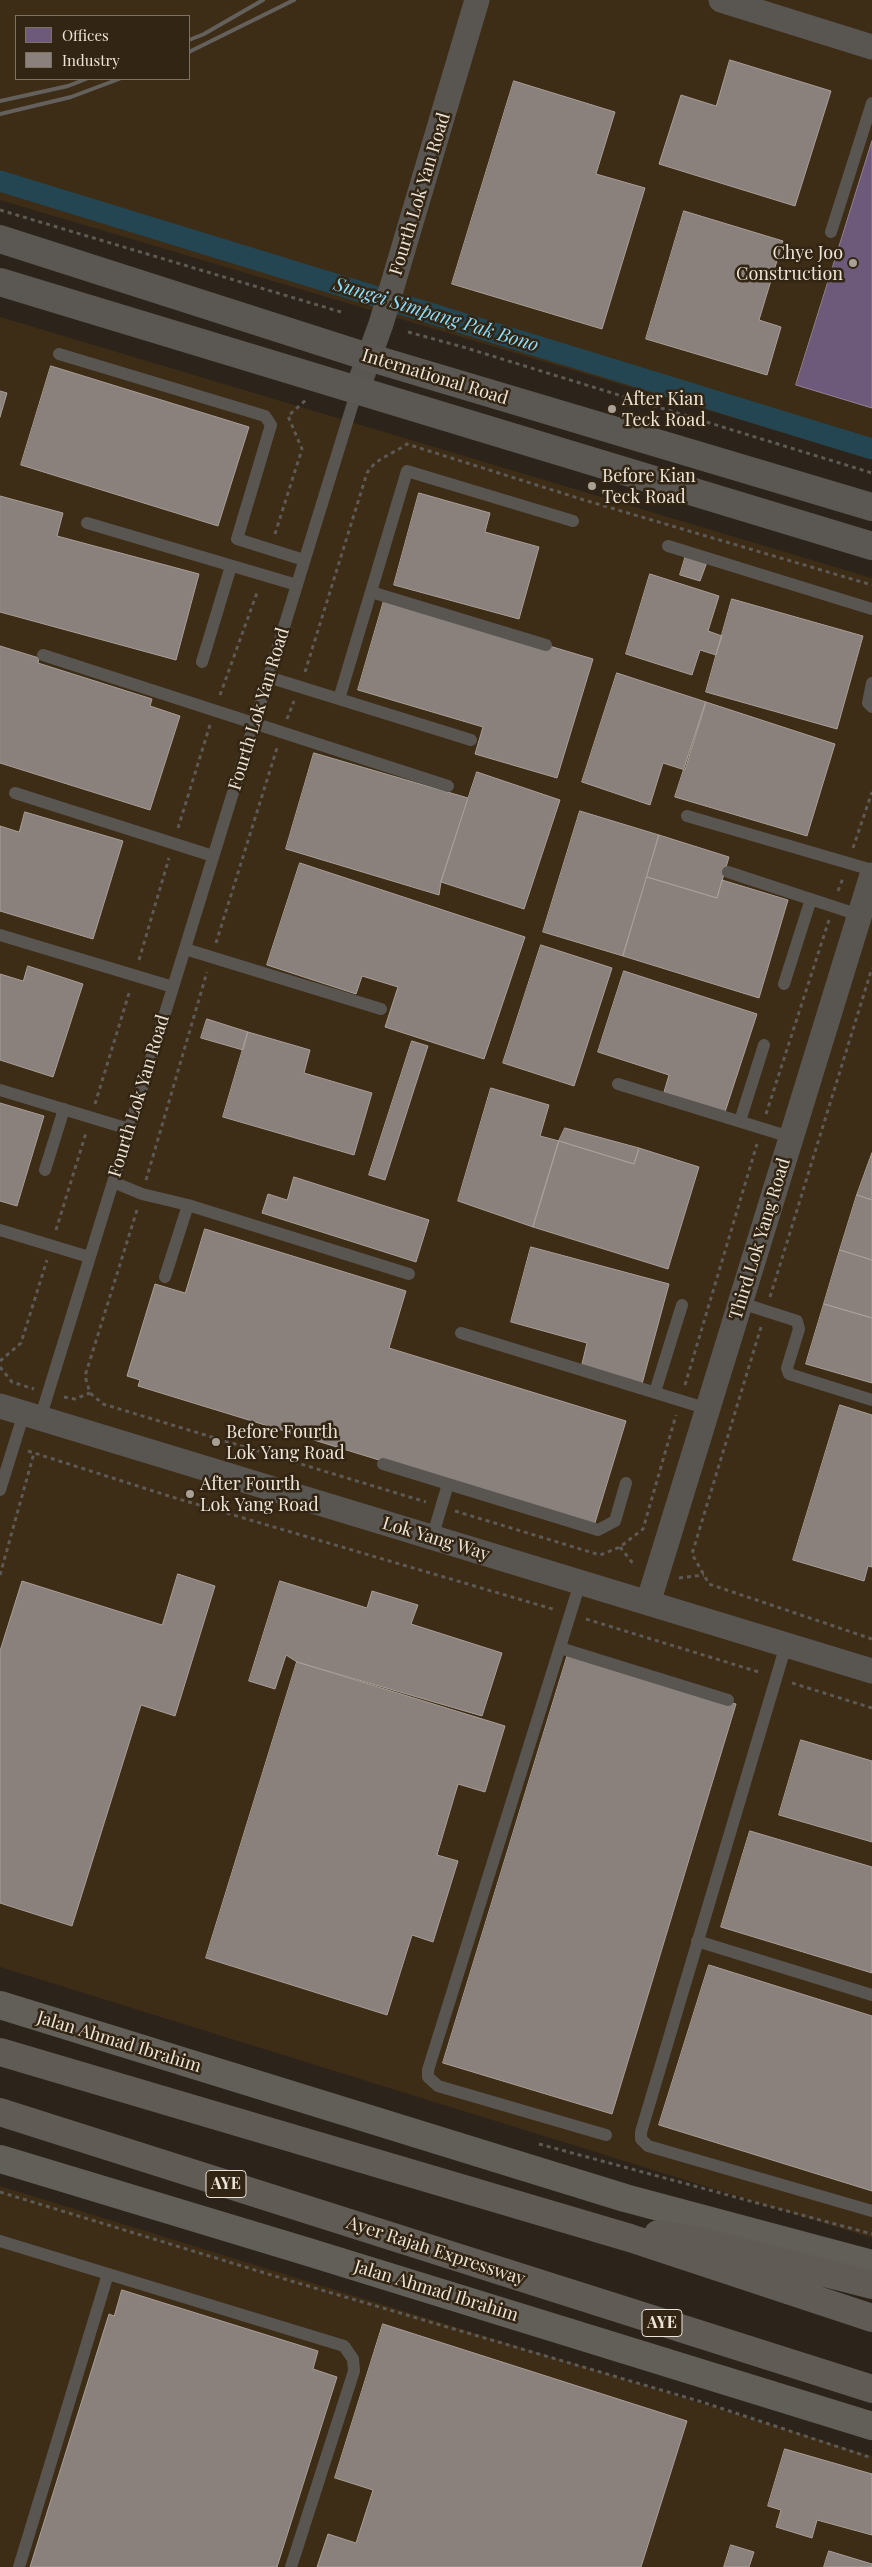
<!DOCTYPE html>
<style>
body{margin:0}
#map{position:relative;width:872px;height:2567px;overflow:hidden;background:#2c241a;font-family:"Playfair Display",serif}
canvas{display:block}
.legend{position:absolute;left:15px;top:15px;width:175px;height:65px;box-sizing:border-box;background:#332513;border:1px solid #7d7162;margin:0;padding:6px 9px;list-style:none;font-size:15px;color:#ede4d8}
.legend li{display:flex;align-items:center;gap:10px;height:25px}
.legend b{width:25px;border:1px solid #7d7162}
</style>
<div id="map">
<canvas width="872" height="2567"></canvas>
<ul class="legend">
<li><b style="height:14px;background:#6d597a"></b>Offices</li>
<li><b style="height:14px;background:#8a817c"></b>Industry</li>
</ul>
</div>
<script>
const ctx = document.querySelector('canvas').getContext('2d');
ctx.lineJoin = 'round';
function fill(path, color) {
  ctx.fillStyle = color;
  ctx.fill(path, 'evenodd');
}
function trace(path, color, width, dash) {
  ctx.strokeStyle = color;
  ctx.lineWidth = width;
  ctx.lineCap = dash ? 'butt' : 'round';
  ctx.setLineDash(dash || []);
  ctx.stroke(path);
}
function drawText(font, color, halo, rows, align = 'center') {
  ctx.font = font + ' "Playfair Display",serif';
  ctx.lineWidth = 5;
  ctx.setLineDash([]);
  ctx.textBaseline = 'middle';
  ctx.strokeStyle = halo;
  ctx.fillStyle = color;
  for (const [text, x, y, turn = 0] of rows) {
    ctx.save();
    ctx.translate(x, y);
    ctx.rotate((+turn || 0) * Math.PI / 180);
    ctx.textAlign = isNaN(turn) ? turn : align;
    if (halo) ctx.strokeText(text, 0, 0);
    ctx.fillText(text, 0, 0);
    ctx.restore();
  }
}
fill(new Path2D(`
 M0,0h872v459l-872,-259zM16,16h173v63h-173z
 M0,317l872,261v1660l-872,-271z
 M0,2186l872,270v111h-872z`), '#3d2c16');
const offices = new Path2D(`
 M872,141v267l-76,-23z`);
fill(offices, '#6d597a');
trace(offices, '#938396', 1);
const industry = new Path2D(`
 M730,60l101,31 -36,115 -136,-42 22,-69 35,11z
 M514,81l101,31 -19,62 49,14 -43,141 -150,-45z
 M684,211l99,30 -24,79 22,7 -14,48 -121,-36z
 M51,366l198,61 -31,99 -197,-61z
 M0,391l7,2 -7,24z
 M419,493l71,20 -5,19 54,15 -20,72 -125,-34z
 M0,496l63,17 -6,23 142,38 -23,86 -176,-48z
 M686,555l21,7 -7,19 -20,-6z
 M650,574l69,22 -11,35 14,5 -6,19 -16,-5 -8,25 -66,-21z
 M385,597l208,62 -36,119 -82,-24 8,-27 -125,-37z
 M732,599l131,37 -26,93 -131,-37z
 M0,646l39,12 -1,5 114,36 -2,7 30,10 -30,94 -150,-47z
 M617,673l89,29 -21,68 -22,-7 -13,42 -68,-23z
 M706,702l129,42 -28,92 -132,-39z
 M314,753l154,45 -27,84 -2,13 -153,-46z
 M477,772l83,28 -36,109 -83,-27z
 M580,811l79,24 -36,121 -80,-24z
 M25,812l98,29 -30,98 -93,-28v-85l19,6z
 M659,835l70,22 -12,41 -70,-21z
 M300,863l225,74 -41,122 -99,-32 13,-40 -36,-11 -6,18 -89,-29z
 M647,877l70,21 5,-18 66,20 -29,98 -136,-42z
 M541,945l71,23 -38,118 -71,-23z
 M28,966l55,18 -30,93 -53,-17v-86l23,7z
 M624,971l133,43 -32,98 -61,-20 5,-17 -71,-23z
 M207,1019l41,13 -5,18 -42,-12z
 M248,1032l62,18 -6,23 68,20 -18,62 -131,-38z
 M412,1041l16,5 -43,134 -16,-5z
 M491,1088l58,17 -9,31 19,5 -26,86 -75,-26z
 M0,1103l44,13 -27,90 -17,-5z
 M565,1128l74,20 -5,16 -75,-23z
 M559,1141l75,23 5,-16 60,19 -31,102 -135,-42z
 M872,1153v47l-15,-5z
 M294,1177l135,43 -13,42 -154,-49 6,-19 19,6z
 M857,1195l15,5v60l-32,-10z
 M205,1229l201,62 -17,57 237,73 -32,105 -456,-140 2,-6 -13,-4 28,-92 30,9z
 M531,1247l138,37 -27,100 -61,-16 6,-25 -76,-21z
 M840,1250l32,10v58l-48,-14z
 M824,1304l48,14v65l-66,-19z
 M840,1405l32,10v152l-4,-1 -4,15 -71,-21z
 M178,1574l37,12 -40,130 -34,-11 -69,221 -72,-23v-252l22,-70 140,44z
 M280,1581l87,27 5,-17 46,14 -7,19 91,29 -20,63 -185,-54 -11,-7 -11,34 -26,-8z
 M568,1654l168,50 -124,410 -169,-51z
 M297,1662l208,64 -20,66 -27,-8 -21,71 21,6 -25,81 -21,-7 -25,80 -181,-57z
 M801,1740l71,21v81l-93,-27z
 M750,1831l122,36v106l-151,-46z
 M709,1965l163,51v175l-213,-66z
 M122,2290l196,61 -5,18 24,8 -60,190h-247l79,-253 5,2z
 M383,2324l304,97 -46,146h-324l11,-33 28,9 17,-53 -38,-12z
 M785,2449l87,25v61l-55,-15 -5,18 -36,-11 5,-17 -13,-4z
 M731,2545l23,7 -5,15h-25z
 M829,2551l43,13v3h-48z`);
fill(industry, '#8a817c');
trace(industry, '#a89f98', 1);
trace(new Path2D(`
 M0,181l872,268`), '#234652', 21);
trace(new Path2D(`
 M0,210l341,102
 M408,332l55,15 409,126
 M275,534l27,-85 -14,-33 19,-17
 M305,672l62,-199c9,-15 26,-19 40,-29l177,56 288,85
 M220,695l38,-105
 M287,719l7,-18
 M178,828l32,-103
 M853,848l19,-56
 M838,891l5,-13
 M216,943l61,-195
 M139,960l30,-102
 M95,1104l35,-114
 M766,1114l63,-194
 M146,1180l61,-208
 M137,1210l-52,166 5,17 13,11 323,98
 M56,1230l30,-97
 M770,1297l102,-329
 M761,1327l-69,227 17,30 163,55
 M0,1361l21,-18 26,-83
 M0,1367l12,15 22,7
 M685,1385l72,-241
 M64,1397l11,2 15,-6
 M28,1451l144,46 384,113
 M455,1511l145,44 20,-8 23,-18 33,-114
 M620,1547l15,19
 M0,1575l34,-122
 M679,1578l25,-3
 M586,1619l176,54
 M792,1683l80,25
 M539,2144l333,90
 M0,2192l291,89 411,121 170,56`), '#5d5a55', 3, [4, 4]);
trace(new Path2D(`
 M831,232l41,-129
 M59,354l206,62 6,9 -34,114 67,21
 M87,523l210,62
 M668,546l204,63
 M371,592l175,53
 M43,655l405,131
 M202,662l29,-96
 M268,677l203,63
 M872,683l-4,20 4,4
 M339,699l68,-228 166,50
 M15,793l198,63
 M687,816l185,54
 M728,872l131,43
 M0,935l173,52
 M185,949l196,60
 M784,984l27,-85
 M618,1084l172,53
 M0,1090l129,39
 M740,1121l24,-76
 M45,1170l19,-61
 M113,1182l29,12 46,11 221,69
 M0,1230l89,27
 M165,1277l23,-72
 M741,1303l56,18 2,8 -12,39 2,6 83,26
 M461,1333l247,76
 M655,1392l27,-87
 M40,1419l317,-1029
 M383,1464l215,66 17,-9 11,-38
 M0,1490l24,-77
 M432,1538l16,-54
 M580,1583l-152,487v7l10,9 168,49
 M786,1645l-145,487v7l7,7 224,65
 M560,1648l168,52
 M697,1941l175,54
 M0,2241l344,105 9,13 1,12 -63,196
 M19,2567l89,-293`), '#595652', 12);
trace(new Path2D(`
 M721,0l151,47
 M357,390l24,-66 96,-324
 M0,1406l872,265
 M648,1603l224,-728`), '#595652', 25);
trace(new Path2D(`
 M0,239l368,118 504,150
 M0,282l872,264`), '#5b5853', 28);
trace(new Path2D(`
 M0,2005l625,193 247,66
 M0,2159l305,92 567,175`), '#625f59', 28);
trace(new Path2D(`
 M0,2052l630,186 242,80
 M0,2112l872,277
 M658,2234l45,8 169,43`), '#605b55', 28);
trace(new Path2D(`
 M189,40l15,-6 59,-34
 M189,52l105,-52
 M0,101l68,-15 18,-7
 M0,114l71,-17 48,-18`), '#64605b', 4);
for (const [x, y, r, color] of [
 [853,263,5,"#a9a196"],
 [612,409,5,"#a9a196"],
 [592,486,5,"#a9a196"],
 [216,1442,5,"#a9a196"],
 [190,1494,5,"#a9a196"]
]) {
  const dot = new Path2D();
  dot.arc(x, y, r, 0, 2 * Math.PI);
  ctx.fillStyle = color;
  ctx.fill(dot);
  trace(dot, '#332513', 2);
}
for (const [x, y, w] of [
 [226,2184,40],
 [662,2323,40]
]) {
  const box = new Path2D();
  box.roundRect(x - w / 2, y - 13.5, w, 27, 4);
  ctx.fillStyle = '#332513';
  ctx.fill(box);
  trace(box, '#ede4d8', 1);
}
drawText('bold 16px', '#ede4d8', null, [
 ["AYE",226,2184],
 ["AYE",662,2323]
]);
drawText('18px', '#ede4d8', '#332513', [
 ["Fourth Lok Yan Road",420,194,-73],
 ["International Road",435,377,17],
 ["Fourth Lok Yan Road",259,709,-73],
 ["Fourth Lok Yan Road",139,1096,-73],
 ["Third Lok Yang Road",760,1239,-73],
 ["Lok Yang Way",436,1539,17],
 ["Jalan Ahmad Ibrahim",119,2042,17],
 ["Ayer Rajah Expressway",436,2251,18],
 ["Jalan Ahmad Ibrahim",436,2291,17]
]);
drawText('18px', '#ede4d8', '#332513', [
 ["Chye Joo",843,253,"right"],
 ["Construction",843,274,"right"],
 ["After Kian",622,399],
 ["Teck Road",622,420],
 ["Before Kian",602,476],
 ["Teck Road",602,497],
 ["Before Fourth",226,1432],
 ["Lok Yang Road",226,1453],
 ["After Fourth",200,1484],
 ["Lok Yang Road",200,1505]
], 'left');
drawText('italic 19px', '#89ddfe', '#332513', [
 ["Sungei Simpang Pak Bono",436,315,17]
]);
</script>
